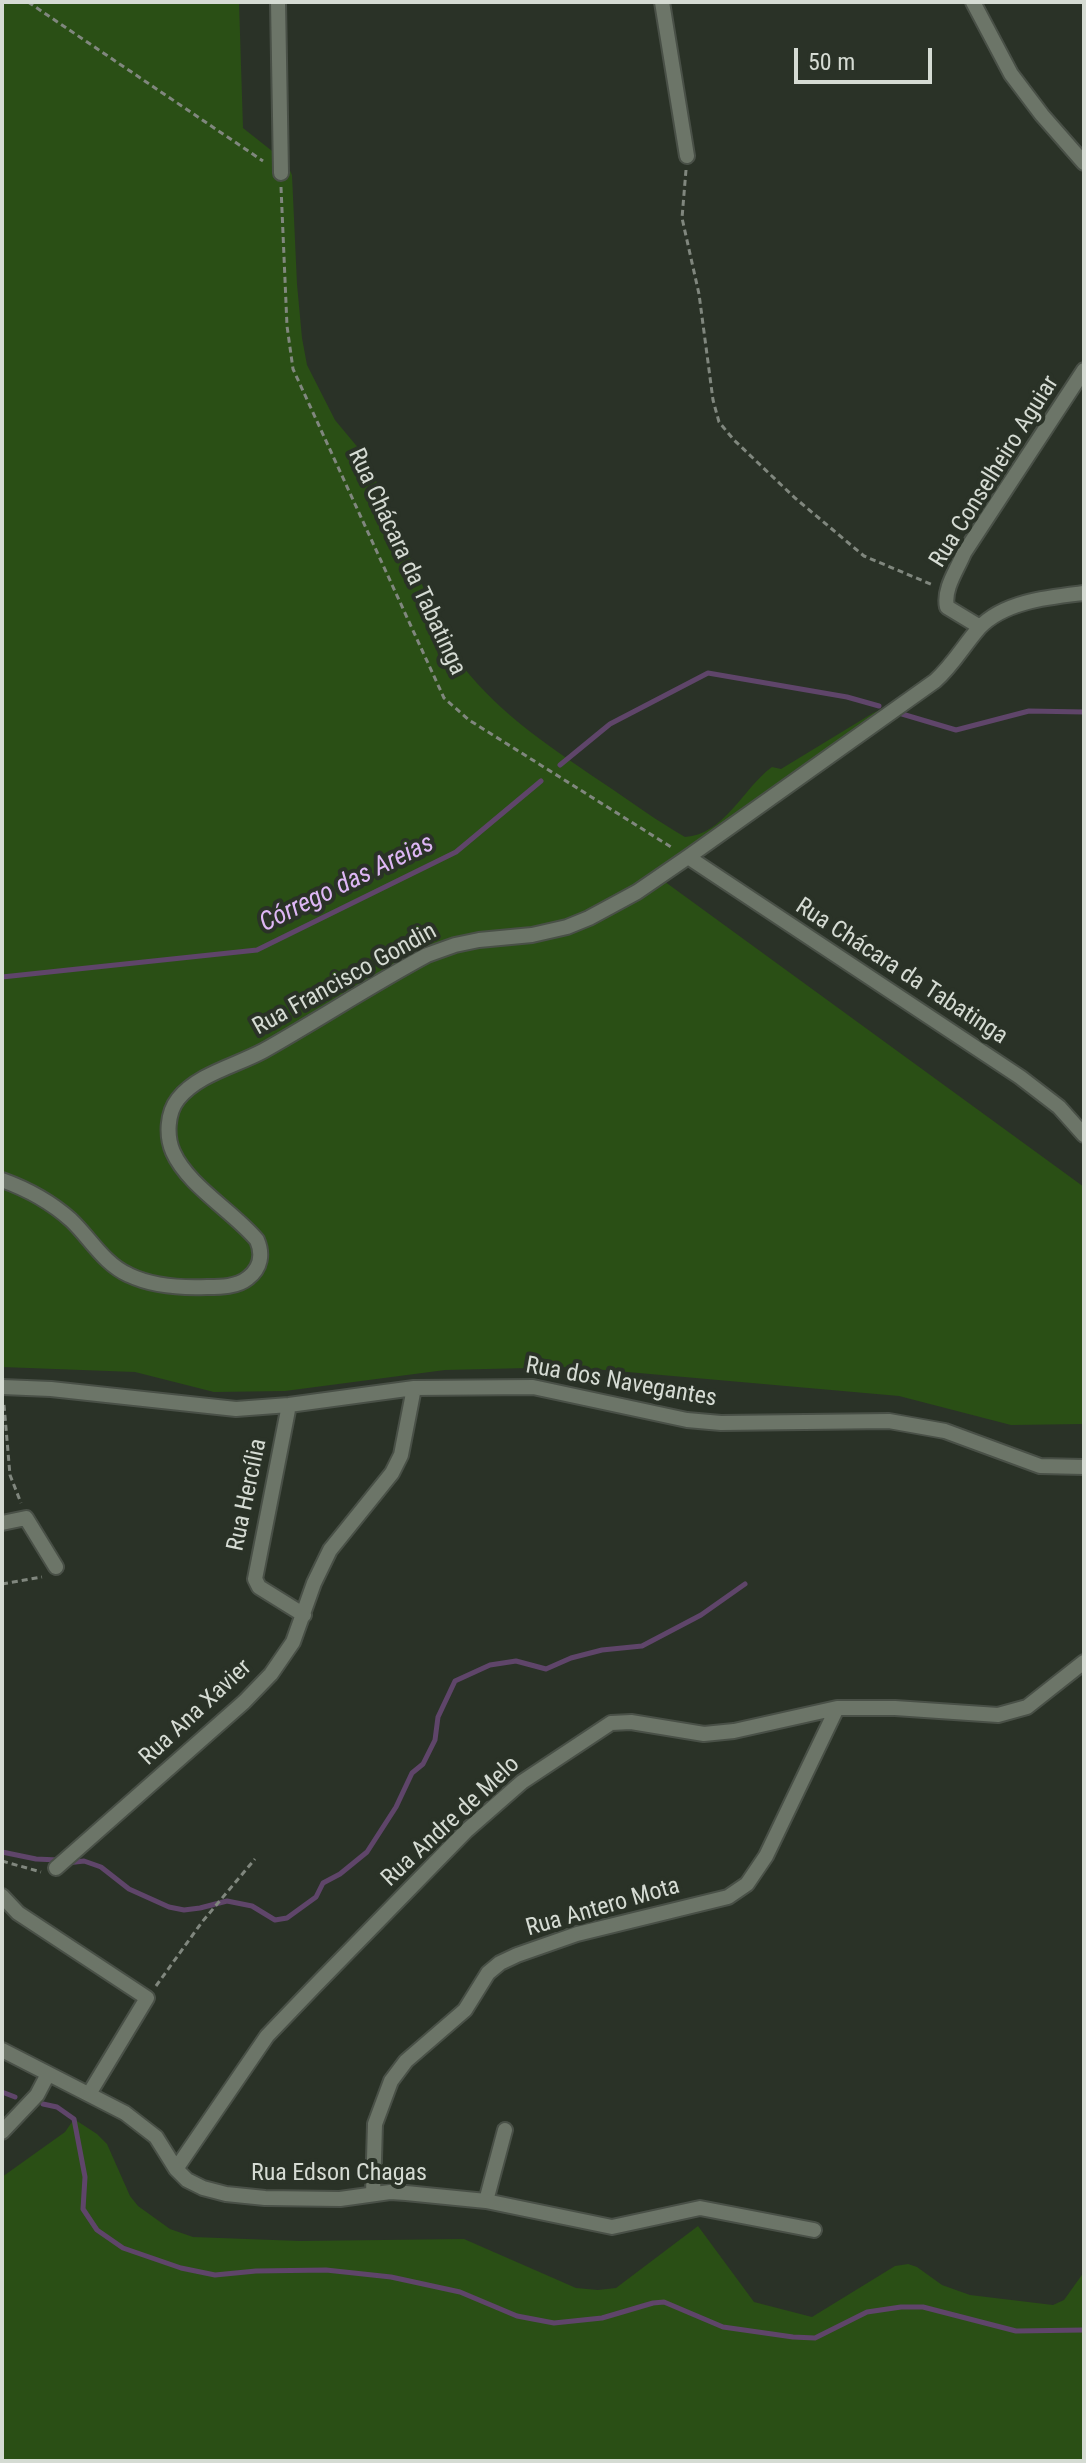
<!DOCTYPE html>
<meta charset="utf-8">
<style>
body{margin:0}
#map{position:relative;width:1086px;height:2463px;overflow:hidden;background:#2a3227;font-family:"Roboto Condensed",sans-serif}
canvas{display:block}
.frame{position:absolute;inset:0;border:4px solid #d5dbd3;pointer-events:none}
.scale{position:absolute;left:794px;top:48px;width:138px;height:36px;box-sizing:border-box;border:4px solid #d5dbd3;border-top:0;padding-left:10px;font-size:24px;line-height:28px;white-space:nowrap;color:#d5dbd3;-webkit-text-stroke:6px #2a3227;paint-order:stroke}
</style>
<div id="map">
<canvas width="1086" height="2463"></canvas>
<div class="frame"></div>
<div class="scale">50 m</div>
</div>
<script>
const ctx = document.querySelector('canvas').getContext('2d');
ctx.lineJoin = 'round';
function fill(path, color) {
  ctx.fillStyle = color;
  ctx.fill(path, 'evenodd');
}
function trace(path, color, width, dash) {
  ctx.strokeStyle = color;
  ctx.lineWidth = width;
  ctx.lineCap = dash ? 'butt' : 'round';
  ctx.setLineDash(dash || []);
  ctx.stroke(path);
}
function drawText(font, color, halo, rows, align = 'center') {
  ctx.font = font + ' "Roboto Condensed",sans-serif';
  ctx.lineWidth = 8;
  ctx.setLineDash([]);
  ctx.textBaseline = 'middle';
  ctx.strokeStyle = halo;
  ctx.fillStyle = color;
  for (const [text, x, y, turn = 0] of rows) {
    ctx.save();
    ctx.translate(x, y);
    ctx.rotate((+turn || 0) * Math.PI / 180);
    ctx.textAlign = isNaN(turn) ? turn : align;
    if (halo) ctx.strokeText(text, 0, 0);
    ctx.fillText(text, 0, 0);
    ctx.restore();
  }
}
fill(new Path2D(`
 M2,2h237l4,126 43,34 6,13 5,109 5,54 5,27 28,55 30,36 87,196c42,59 91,90 151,131 27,18 54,38 82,54 39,-2 59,-50 87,-70l9,2 92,-56 24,-11 -240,174 427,311v237l-73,1 -112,-29 -328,-29 -126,3 -160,21 -71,1 -79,-20 -133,-5z
 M74,2119l23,15 10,10 23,52 8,10 32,23 23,8 107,4 164,-2 112,49 22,2 18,-2 82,-62 56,76 58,15 83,-51 13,-2 9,3 25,18 28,10 83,10 11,-5 20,-28v189h-1082v-284l63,-45z`), '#2a4f15');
trace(new Path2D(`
 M902,714l54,16 73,-19 55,1
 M560,765l50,-41 98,-51 139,24 32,9
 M2,977l255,-27 199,-98 85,-71
 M2,1852l34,7 22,1
 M67,1863l17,-2 17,6 28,22 40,18 15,3 16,-2 27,-7 25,5 23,14 12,-2 29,-21 7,-14 17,-9 27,-22 29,-45 16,-34 11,-9 12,-24 3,-23 17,-36 35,-16 26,-4 30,8 25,-11 31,-8 40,-4 59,-31 44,-31
 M2,2092l13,5
 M43,2104l14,3 17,12 11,58 -2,32 14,21 26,18 58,20 34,7 41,-4 70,-1 65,7 69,15 57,24 37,7 48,-5 51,-15 11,-1 59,25 70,10 22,1 52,-26 34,-5h22l93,24 68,-1`), '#5f456a', 5);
const minor = new Path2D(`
 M278,2l3,171
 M662,2l25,154
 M973,2l38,72 31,41 42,48
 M980,627l-33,-20c-4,-18 10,-37 17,-54l120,-183
 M688,857l332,220 39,30 25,28
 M2,1180c25,9 49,22 69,40 19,18 33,44 58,55 23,11 53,13 78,12 14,0 30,0 41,-9 13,-10 15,-24 9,-38 -24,-29 -69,-54 -84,-88 -7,-16 -6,-39 5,-53 20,-25 57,-33 85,-48 55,-31 108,-66 164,-96l28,-10 24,-5 53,-5 35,-8 22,-9 48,-26 51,-35 247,-176c18,-16 29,-36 44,-53 25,-27 71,-31 105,-35
 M2,1387l49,2 185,20 53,-4 125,-17 119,-1 154,33 34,3 168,-2 56,10 95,35 44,1
 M289,1405l-34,174 4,8 45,28
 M2,1523l24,-5 30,49
 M56,1868l188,-166 27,-28 22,-32 21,-59 16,-33 62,-77 9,-18 13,-67
 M2,1896l16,17 129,85 -58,96
 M2,2050l123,63 31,24 20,32 11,11 16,8 23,6 39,4 75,1 50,-7 16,1 80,8 126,26 88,-19 114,22
 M2,2132l35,-37 11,-21
 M176,2169l91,-133 45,-47 154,-158 56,-49 89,-59 20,-1 73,12 30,-3 103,-23h58l103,7 29,-8 57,-45
 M373,2194l2,-70 16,-43 15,-20 59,-51 23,-37 12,-10 17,-8 60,-21 151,-37 19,-13 19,-28 71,-148
 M486,2201l19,-71`);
trace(minor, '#495047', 18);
trace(new Path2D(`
 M28,2l235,159
 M686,170l-4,48 17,76 14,106 6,22 15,18 61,58 69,58 69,29
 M281,187l6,139 6,43 151,329 25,22 202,127
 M4,1405l6,70 11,28
 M2,1584l40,-7
 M2,1861l39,11
 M156,1986l46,-64 53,-63`), '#80877e', 3, [6, 4]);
trace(minor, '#6c7568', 14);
drawText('24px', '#d5dbd3', '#2a3227', [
 ["Rua Conselheiro Aguiar",995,472,-58],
 ["Rua Chácara da Tabatinga",406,562,65],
 ["Rua Chácara da Tabatinga",901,972,33],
 ["Rua Francisco Gondin",345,980,-29],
 ["Rua dos Navegantes",621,1383,10],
 ["Rua Hercília",248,1495,-78],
 ["Rua Ana Xavier",196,1713,-43],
 ["Rua Andre de Melo",451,1822,-43],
 ["Rua Antero Mota",603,1908,-16],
 ["Rua Edson Chagas",339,2174]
]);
drawText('italic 26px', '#deb7f5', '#2a3227', [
 ["Córrego das Areias",347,884,-26]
]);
</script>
